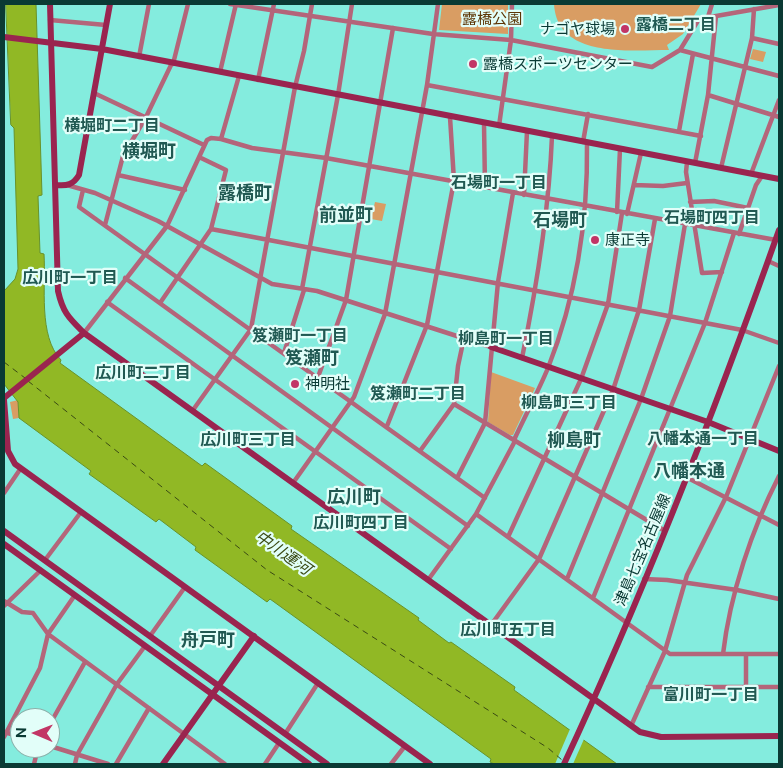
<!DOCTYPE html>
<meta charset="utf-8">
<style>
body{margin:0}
#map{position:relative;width:783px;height:768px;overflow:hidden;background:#84ecde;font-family:"Public Sans",sans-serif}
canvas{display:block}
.frame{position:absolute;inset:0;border:5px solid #0a3a34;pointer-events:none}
.north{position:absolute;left:10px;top:708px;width:50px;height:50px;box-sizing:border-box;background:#e2fef9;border:1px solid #8cb0aa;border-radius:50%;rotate:271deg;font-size:14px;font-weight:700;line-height:20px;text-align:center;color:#0a3a34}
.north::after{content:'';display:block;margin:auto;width:18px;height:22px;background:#c23566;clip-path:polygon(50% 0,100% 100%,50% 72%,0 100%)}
</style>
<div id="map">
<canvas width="783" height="768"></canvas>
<div class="frame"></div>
<div class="north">N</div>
</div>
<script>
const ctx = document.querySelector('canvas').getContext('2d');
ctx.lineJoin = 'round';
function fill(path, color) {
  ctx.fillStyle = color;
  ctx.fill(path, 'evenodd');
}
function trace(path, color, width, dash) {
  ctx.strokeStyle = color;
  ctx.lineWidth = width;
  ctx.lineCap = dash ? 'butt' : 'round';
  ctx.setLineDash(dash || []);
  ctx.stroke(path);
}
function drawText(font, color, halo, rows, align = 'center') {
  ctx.font = font + ' "Public Sans","Noto Sans JP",sans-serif';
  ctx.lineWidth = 4.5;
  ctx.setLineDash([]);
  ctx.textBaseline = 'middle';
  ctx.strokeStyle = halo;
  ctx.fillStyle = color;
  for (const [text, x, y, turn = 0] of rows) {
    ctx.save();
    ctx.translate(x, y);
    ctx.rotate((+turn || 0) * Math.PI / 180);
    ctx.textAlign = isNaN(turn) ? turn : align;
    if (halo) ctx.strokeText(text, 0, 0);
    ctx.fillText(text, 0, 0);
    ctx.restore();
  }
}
fill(new Path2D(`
 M442,4h66v30l-69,-4z
 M554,4h147l-18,30 -16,11 2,5c-38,0 -112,9 -115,-46z
 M753,49l13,3 -3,10 -13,-3z
 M375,202l11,2 -4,17 -11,-2z
 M491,372l44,16 -22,47h-3l-22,-13z
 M18,400l1,18 -6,1 -3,-17z`), '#d99d63');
const water = new Path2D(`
 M6,4h30l6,191 -4,1 2,57 4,1c2,32 -6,82 17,106l-1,3 142,103 3,-3 87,63 -1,3 128,89 -1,2 31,23 2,-1 64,45 -1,3 103,74h-123l-4,-2 1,-3 -221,-160 -3,3 -72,-52 1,-3 -37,-28 -3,3 -67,-48 2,-3 -72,-53 -1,-16 -14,-18v-93l11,-12 3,-10 -4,-141 -3,-3z`);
fill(water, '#91b825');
trace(water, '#68922a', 1);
fill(new Path2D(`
 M570,729l14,10 -11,25h-18z`), '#84ecde');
trace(new Path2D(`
 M4,362l21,16
 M28,381l239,189 281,178 14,12`), '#3a4a14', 1, [6, 5]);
trace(new Path2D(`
 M230,4l203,30 78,6 141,27 28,-17 19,-31 80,-14
 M708,17l4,-13
 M50,20l56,5
 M752,38l27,6
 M680,50l99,26
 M139,57l10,-53
 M173,64l15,-60
 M220,72l16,-68
 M258,80l16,-76
 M427,85l274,51
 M94,93l110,52
 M708,95l71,22
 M484,123l1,65
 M499,126l12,-86 1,-36
 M679,131l14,-77
 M221,139l31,9 74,10 450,82
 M583,142l5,-28
 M687,162l-1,10 16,101 20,-1
 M695,163l13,-68 8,-79
 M721,168l31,-130 2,-29
 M751,174l28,-74
 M118,175l67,15
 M67,185l28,8 63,28 114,63 45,7 174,56
 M634,185l29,1 24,-3
 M83,190l-4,17 406,291
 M524,195l3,-64
 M690,202l24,-1 34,7
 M617,212l3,-63
 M627,214l14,-61
 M105,225l18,-69 23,-39 26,-54
 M167,226l40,-86 4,-2 10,1 18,-63
 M211,229l531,101 37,13
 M739,234l17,-49 6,-9
 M768,261l11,5
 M125,278l343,248
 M302,289l36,-194 14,-91
 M107,302l344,247
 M160,303l51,-74 15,-59 -27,-13
 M84,333l83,-107
 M284,353l20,-63
 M522,358c15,-73 27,-147 30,-222
 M318,377l28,-77 47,-272
 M454,404l211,127
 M193,410l58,-81 44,-242 9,-36 8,-47
 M387,426l40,-101 27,-144 -4,-64
 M514,440c11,-24 24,-48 34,-72 28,-71 40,-149 39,-225
 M420,451l34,-47 4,-38 6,-28
 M686,477l93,48
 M457,478l28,-55 13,-141 15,-89
 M293,483l61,-86 31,-83 42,-229 11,-81
 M4,493l17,-25
 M476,514l194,140h109
 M508,537l73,-158 27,-75 14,-91
 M45,560l36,-48
 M567,579l74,-180 29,-83 15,-92
 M644,579l23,1 70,10 42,9
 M428,580l48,-66 39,-73
 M593,598l112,-275 29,-90
 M4,601l18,11 11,1 15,21 177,130
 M4,606l37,-36
 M491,625l48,-66 74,-169 26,-80 16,-91
 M150,636l35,-49
 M723,654c7,-60 29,-125 56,-178
 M648,687h131
 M746,687v-33
 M50,724l35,-62
 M631,726l34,-75 22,-76 39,-78 53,-131
 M5,732l15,5
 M285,734l33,-51
 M4,737l36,-69 8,-34 27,-39
 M50,746l58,18
 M34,764l4,-16
 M75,764l2,-9 40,-71 28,-38
 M116,764l33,-56
 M265,764l14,-21
 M391,764l14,-18`), '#b4657a', 4.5);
trace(new Path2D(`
 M50,4l8,287c5,22 11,27 26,42l556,399 21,5 118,-1
 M4,37l98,12 677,130
 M56,185c11,1 17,0 23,-10l31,-171
 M491,347l217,75 71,29
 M4,398l80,-65
 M4,400l4,51 7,13 415,300
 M4,531l323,233
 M4,544l305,220
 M163,764l91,-128
 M564,764c81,-174 151,-353 215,-534`), '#9a244f', 6);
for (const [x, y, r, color] of [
 [625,29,5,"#c23566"],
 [473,64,5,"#c23566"],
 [595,240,5,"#c23566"],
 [295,384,5,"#c23566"]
]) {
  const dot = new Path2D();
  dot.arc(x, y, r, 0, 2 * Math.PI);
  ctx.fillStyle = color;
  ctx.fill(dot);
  trace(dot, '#e2fef9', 2);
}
drawText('15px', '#5c3505', '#e2fef9', [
 ["露橋公園",492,19]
]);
drawText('15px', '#0a3a34', '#e2fef9', [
 ["ナゴヤ球場",615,29,"right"],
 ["露橋スポーツセンター",483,64],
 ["康正寺",605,240],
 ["神明社",305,384]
], 'left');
drawText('15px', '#0a3a34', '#e2fef9', [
 ["津島七宝名古屋線",643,550,-67]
]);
drawText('bold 16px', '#205952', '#e2fef9', [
 ["露橋二丁目",676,25],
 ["横堀町二丁目",112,126],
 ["石場町一丁目",499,183],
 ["石場町四丁目",712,218],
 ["広川町一丁目",70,278],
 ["笈瀬町一丁目",300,336],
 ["柳島町一丁目",506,339],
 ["広川町二丁目",143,373],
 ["笈瀬町二丁目",418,394],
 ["柳島町三丁目",569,403],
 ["八幡本通一丁目",703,439],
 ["広川町三丁目",248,440],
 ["広川町四丁目",361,523],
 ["広川町五丁目",508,630],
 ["富川町一丁目",711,695]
]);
drawText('italic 16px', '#3a4a14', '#e2fef9', [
 ["中川運河",283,553,35]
]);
drawText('bold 18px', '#205952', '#e2fef9', [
 ["横堀町",149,151],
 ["露橋町",245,193],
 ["前並町",346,215],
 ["石場町",560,220],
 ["笈瀬町",312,358],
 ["柳島町",574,440],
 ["八幡本通",689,471],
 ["広川町",354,497],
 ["舟戸町",208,640]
]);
</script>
